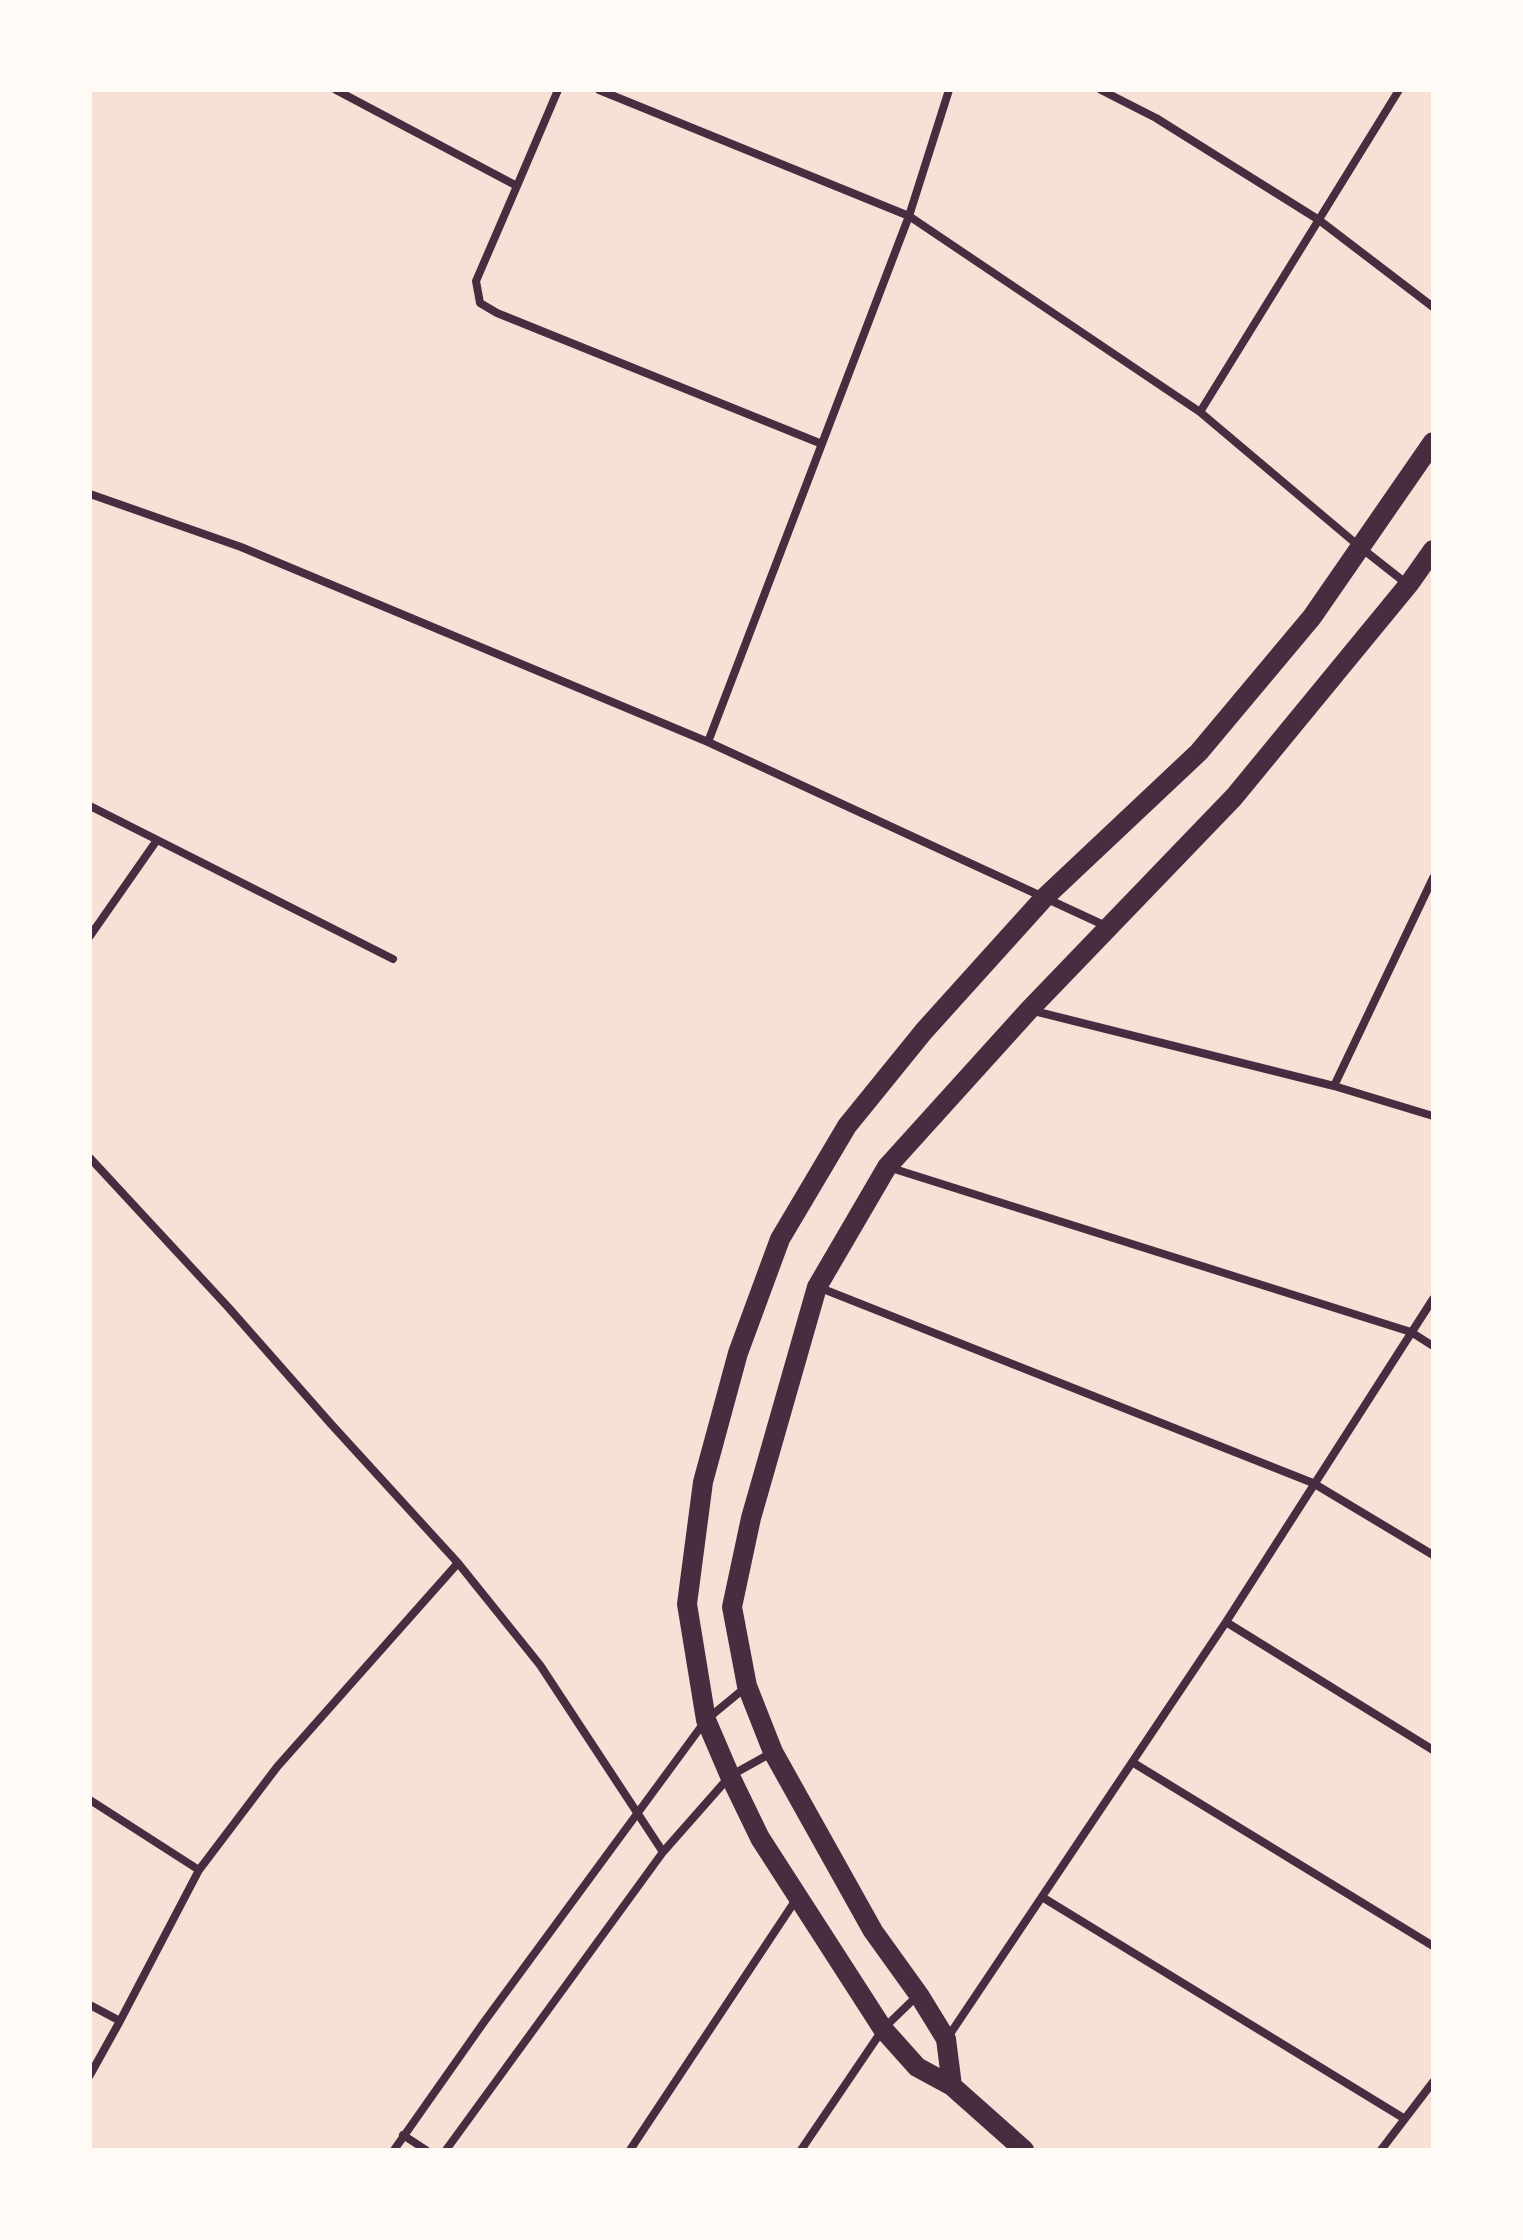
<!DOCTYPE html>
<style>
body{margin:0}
#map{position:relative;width:1523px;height:2240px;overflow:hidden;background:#f7e1d7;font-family:Roboto,sans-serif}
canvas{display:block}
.frame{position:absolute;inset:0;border:92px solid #fffaf5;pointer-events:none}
</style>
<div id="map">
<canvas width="1523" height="2240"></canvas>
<div class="frame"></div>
</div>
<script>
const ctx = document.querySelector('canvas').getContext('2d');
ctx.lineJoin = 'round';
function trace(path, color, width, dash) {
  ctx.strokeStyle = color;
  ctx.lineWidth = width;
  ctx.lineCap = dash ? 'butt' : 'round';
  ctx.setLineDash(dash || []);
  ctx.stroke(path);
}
trace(new Path2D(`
 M336,90l181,96 41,-96
 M599,90l310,126 291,196 160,135 47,37
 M1101,90l55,28 163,102 114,87
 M517,186l-41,95 4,22 17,10 325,131
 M1200,412l199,-322
 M90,494l151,53 467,195 400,185
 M708,742l201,-526 40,-126
 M90,806l303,153
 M90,936l67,-96
 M1030,1010l304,76 99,30
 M1334,1086l99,-208
 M90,1158l138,149 103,117 127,139 82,102 123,187
 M888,1167l523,165 22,14
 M818,1287l495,196 120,72
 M1226,1622l207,128
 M1132,1762l301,184
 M90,1800l109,70
 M1042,1897l363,222
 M90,2005l30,16
 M948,2037l278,-415 207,-323
 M90,2075l30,-54 79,-151 78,-103 181,-204
 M403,2135l23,15
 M394,2150l90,-128 222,-302 40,-33
 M446,2150l217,-298 67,-76 43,-24
 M630,2150l167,-252
 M801,2150l82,-121 35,-34
 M1381,2150l52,-68`), '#4a2c40', 8);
trace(new Path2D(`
 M952,2086l-6,-47 -27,-44 -46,-64 -100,-179 -26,-66 -15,-79 19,-89 66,-231 70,-120 142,-157 205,-213 175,-213 24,-34
 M1024,2150l-72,-64 -35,-19 -34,-38 -123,-191 -30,-62 -24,-56 -19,-116 16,-122 35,-129 42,-114 67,-113 77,-95 120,-133 155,-146 113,-135 121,-175`), '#4a2c40', 20);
</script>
